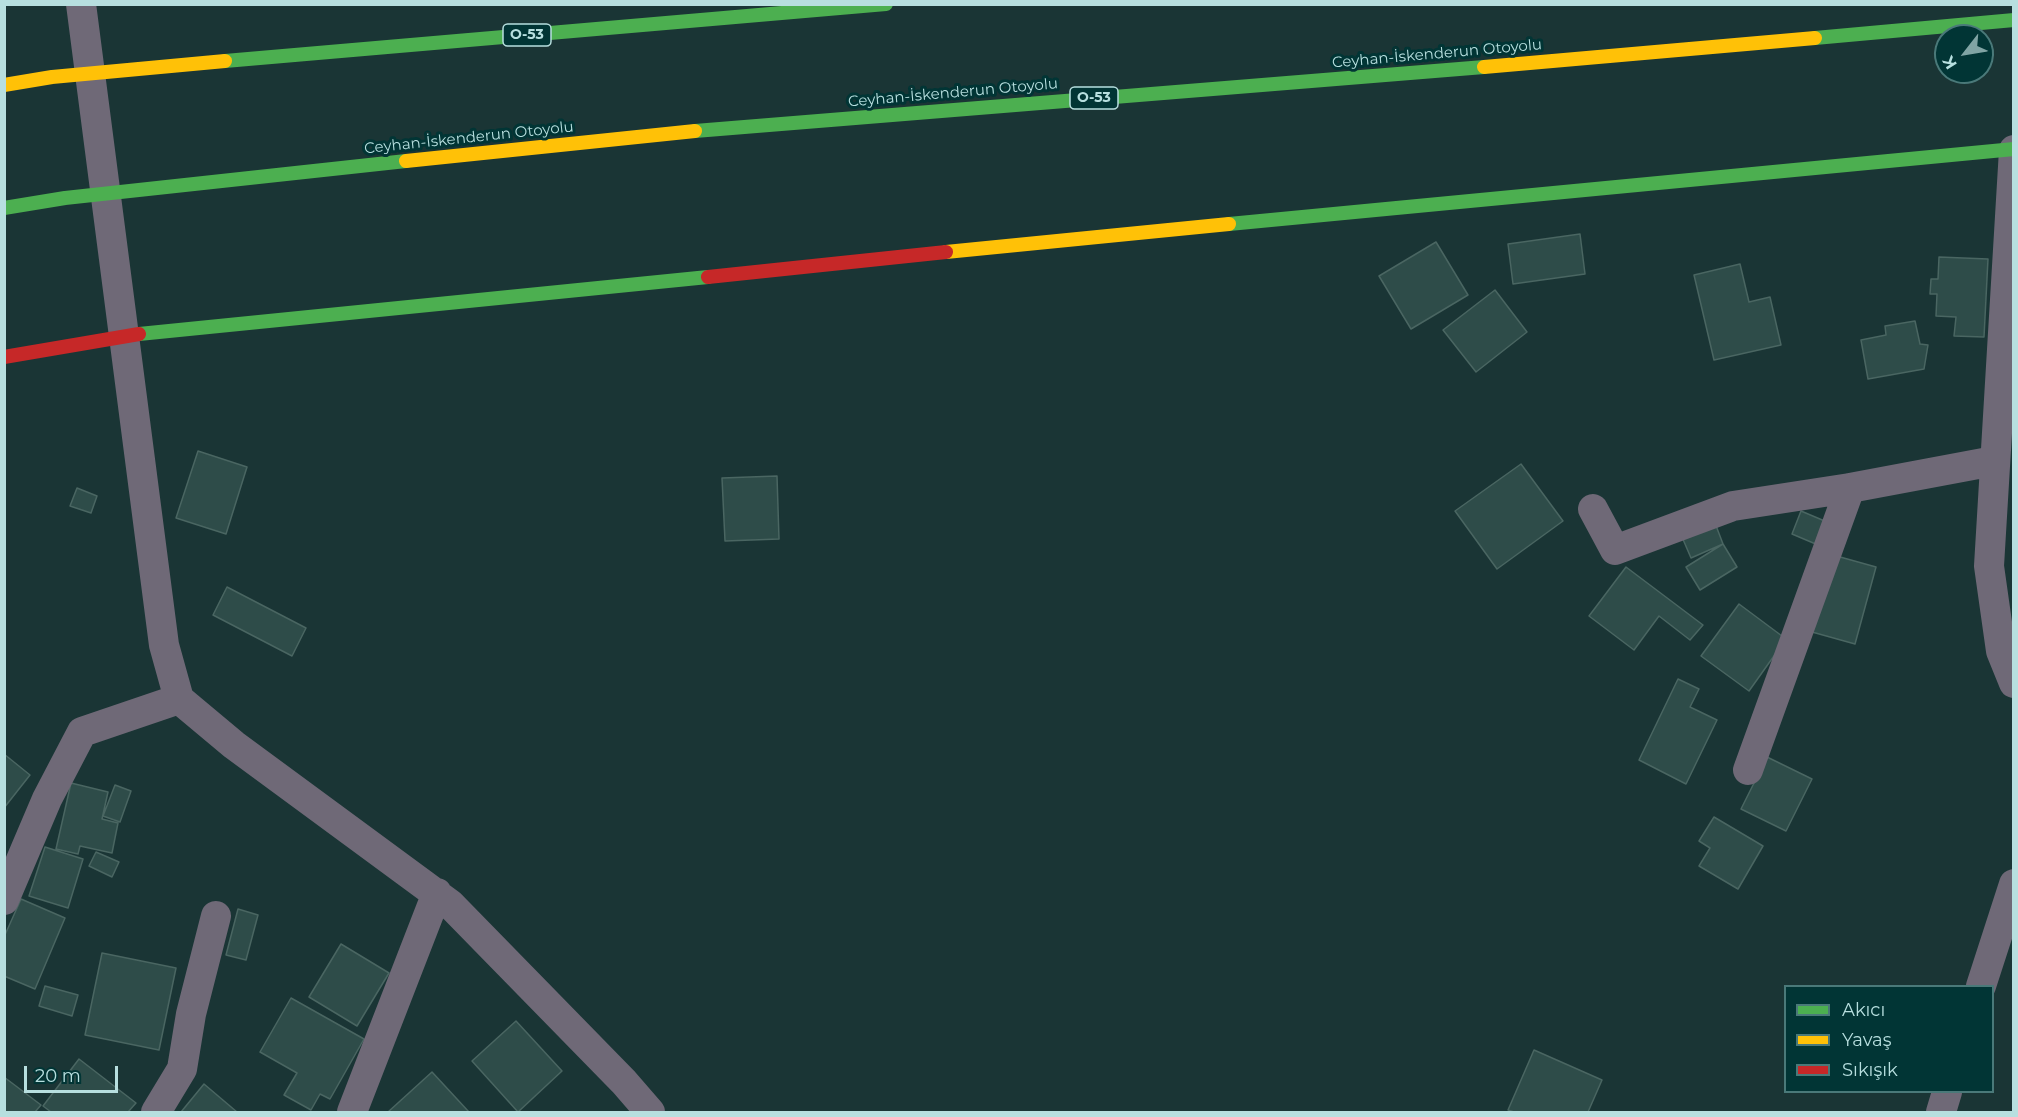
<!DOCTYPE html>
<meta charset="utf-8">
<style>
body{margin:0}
#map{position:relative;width:2018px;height:1117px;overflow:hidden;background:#1a3535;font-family:Montserrat,sans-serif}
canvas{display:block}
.frame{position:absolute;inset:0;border:6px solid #b7dfdf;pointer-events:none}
.legend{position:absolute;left:1784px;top:985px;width:210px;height:108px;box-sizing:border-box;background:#013535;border:2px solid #4a7979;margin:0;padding:8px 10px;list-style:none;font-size:18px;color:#b7dfdf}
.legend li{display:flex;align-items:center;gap:12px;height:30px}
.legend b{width:30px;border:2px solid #4a7979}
.north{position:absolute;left:1934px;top:24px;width:60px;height:60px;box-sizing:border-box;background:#013535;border:2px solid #4a7979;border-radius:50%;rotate:239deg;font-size:16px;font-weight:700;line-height:24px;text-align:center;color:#b7dfdf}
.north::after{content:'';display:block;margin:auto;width:21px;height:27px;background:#80a4a4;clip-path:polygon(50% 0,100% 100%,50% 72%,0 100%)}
.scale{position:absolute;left:24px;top:1066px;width:94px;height:27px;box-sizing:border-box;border:3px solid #b7dfdf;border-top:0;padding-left:8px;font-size:18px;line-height:21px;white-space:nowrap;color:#b7dfdf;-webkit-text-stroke:4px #013535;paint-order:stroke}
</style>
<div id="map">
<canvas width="2018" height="1117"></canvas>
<div class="frame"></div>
<ul class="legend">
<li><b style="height:8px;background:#4caf50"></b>Akıcı</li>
<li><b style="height:8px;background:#ffc107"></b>Yavaş</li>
<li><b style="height:8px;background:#c62828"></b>Sıkışık</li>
</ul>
<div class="north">K</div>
<div class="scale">20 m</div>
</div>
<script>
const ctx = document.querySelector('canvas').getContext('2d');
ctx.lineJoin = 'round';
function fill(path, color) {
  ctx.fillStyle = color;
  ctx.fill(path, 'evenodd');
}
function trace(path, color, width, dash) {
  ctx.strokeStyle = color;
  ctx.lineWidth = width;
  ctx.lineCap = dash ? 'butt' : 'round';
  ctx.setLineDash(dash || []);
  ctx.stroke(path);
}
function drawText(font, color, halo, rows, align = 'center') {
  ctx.font = font + ' Montserrat,sans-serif';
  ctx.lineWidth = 6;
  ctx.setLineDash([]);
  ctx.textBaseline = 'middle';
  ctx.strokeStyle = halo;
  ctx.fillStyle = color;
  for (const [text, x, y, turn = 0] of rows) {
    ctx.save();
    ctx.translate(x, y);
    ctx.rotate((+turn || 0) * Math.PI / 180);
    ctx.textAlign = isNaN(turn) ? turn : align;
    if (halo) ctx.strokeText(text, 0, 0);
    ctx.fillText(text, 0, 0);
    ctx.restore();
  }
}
const building = new Path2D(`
 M1580,234l5,40 -72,10 -5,-40z
 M1436,242l32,53 -57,34 -32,-53z
 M1939,257l49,2 -4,78 -30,-1 2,-19 -20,-1 1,-22h-7l1,-15h7z
 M1740,264l9,38 21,-5 11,48 -67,15 -20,-85z
 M1495,290l32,42 -51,40 -33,-42z
 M1915,321l5,23 8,1 -4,24 -56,10 -7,-39 25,-5 -1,-9z
 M198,451l49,16 -21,67 -50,-16z
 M1521,464l42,57 -66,48 -42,-58z
 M777,476l2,63 -54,2 -3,-63z
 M77,488l20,8 -6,17 -21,-7z
 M1801,511l26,11 -9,23 -26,-11z
 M1715,523l8,21 -32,14 -9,-21z
 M1723,544l14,23 -37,23 -14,-23z
 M1833,555l43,12 -21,77 -43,-12z
 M1626,567l77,58 -13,15 -31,-24 -25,34 -45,-34z
 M227,587l79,41 -14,28 -79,-41z
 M1739,604l47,35 -37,52 -48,-35z
 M1678,679l21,10 -9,18 27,13 -31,64 -47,-24z
 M4,754l26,21 -26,33z
 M1767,757l45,22 -26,52 -45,-22z
 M71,783l37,9 -6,27 16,4 -6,30 -32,-7 -2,8 -22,-5z
 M115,785l16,6 -11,31 -17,-6z
 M1714,817l49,29 -25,43 -39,-23 11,-18 -11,-7z
 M45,847l38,12 -15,49 -39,-12z
 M96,852l23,10 -7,15 -23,-11z
 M21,899l44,19 -30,71 -31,-13v-39z
 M238,909l20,6 -12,45 -20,-5z
 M341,944l48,29 -32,53 -48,-29z
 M102,953l74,15 -17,82 -74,-15z
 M45,986l33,9 -6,21 -33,-10z
 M291,998l73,41 -34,60 -10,-5 -9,16 -27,-15 13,-22 -37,-21z
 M516,1021l46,50 -44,41 -46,-51z
 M1534,1050l68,30 -14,32h-74l-6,-2z
 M79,1059l57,44 -8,9h-77l-8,-6z
 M432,1072l37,40h-81z
 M4,1077l37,28 -6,7h-31z
 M204,1084l33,28h-56z`);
fill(building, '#2e4c49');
trace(building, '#4a6662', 1.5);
trace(new Path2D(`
 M81,4l83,641 15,54 55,46 216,159 174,178 26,30
 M2014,150l-25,416 12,85 13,32
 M1593,509l22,41 118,-44 117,-18 144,-27
 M1748,770l102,-282
 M4,900l43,-101 35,-67 97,-33
 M1981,986l33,-102
 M156,1112l26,-43 9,-55 25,-98
 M352,1112l85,-219
 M1941,1112l6,-20`), '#6f6977', 30);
trace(new Path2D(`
 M1815,38l199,-18
 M225,61l661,-57
 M695,131l789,-64
 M4,208l61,-10 341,-37
 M1229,224l785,-75
 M139,334l569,-57`), '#4caf50', 14);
trace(new Path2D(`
 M1484,67l331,-29
 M4,85l48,-8 173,-16
 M406,161l289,-30
 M946,252l283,-28`), '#ffc107', 14);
trace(new Path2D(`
 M708,277l238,-25
 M4,357l135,-23`), '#c62828', 14);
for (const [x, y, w] of [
 [527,35,48],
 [1094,98,48]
]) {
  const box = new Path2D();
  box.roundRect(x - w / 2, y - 11, w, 22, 4.5);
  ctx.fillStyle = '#013535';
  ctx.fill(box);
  trace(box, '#b7dfdf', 1.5);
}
drawText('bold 14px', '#b7dfdf', null, [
 ["O-53",527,35],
 ["O-53",1094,98]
]);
drawText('15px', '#b7dfdf', '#013535', [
 ["Ceyhan-İskenderun Otoyolu",1437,54,-5],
 ["Ceyhan-İskenderun Otoyolu",953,93,-5],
 ["Ceyhan-İskenderun Otoyolu",469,138,-6]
]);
</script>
